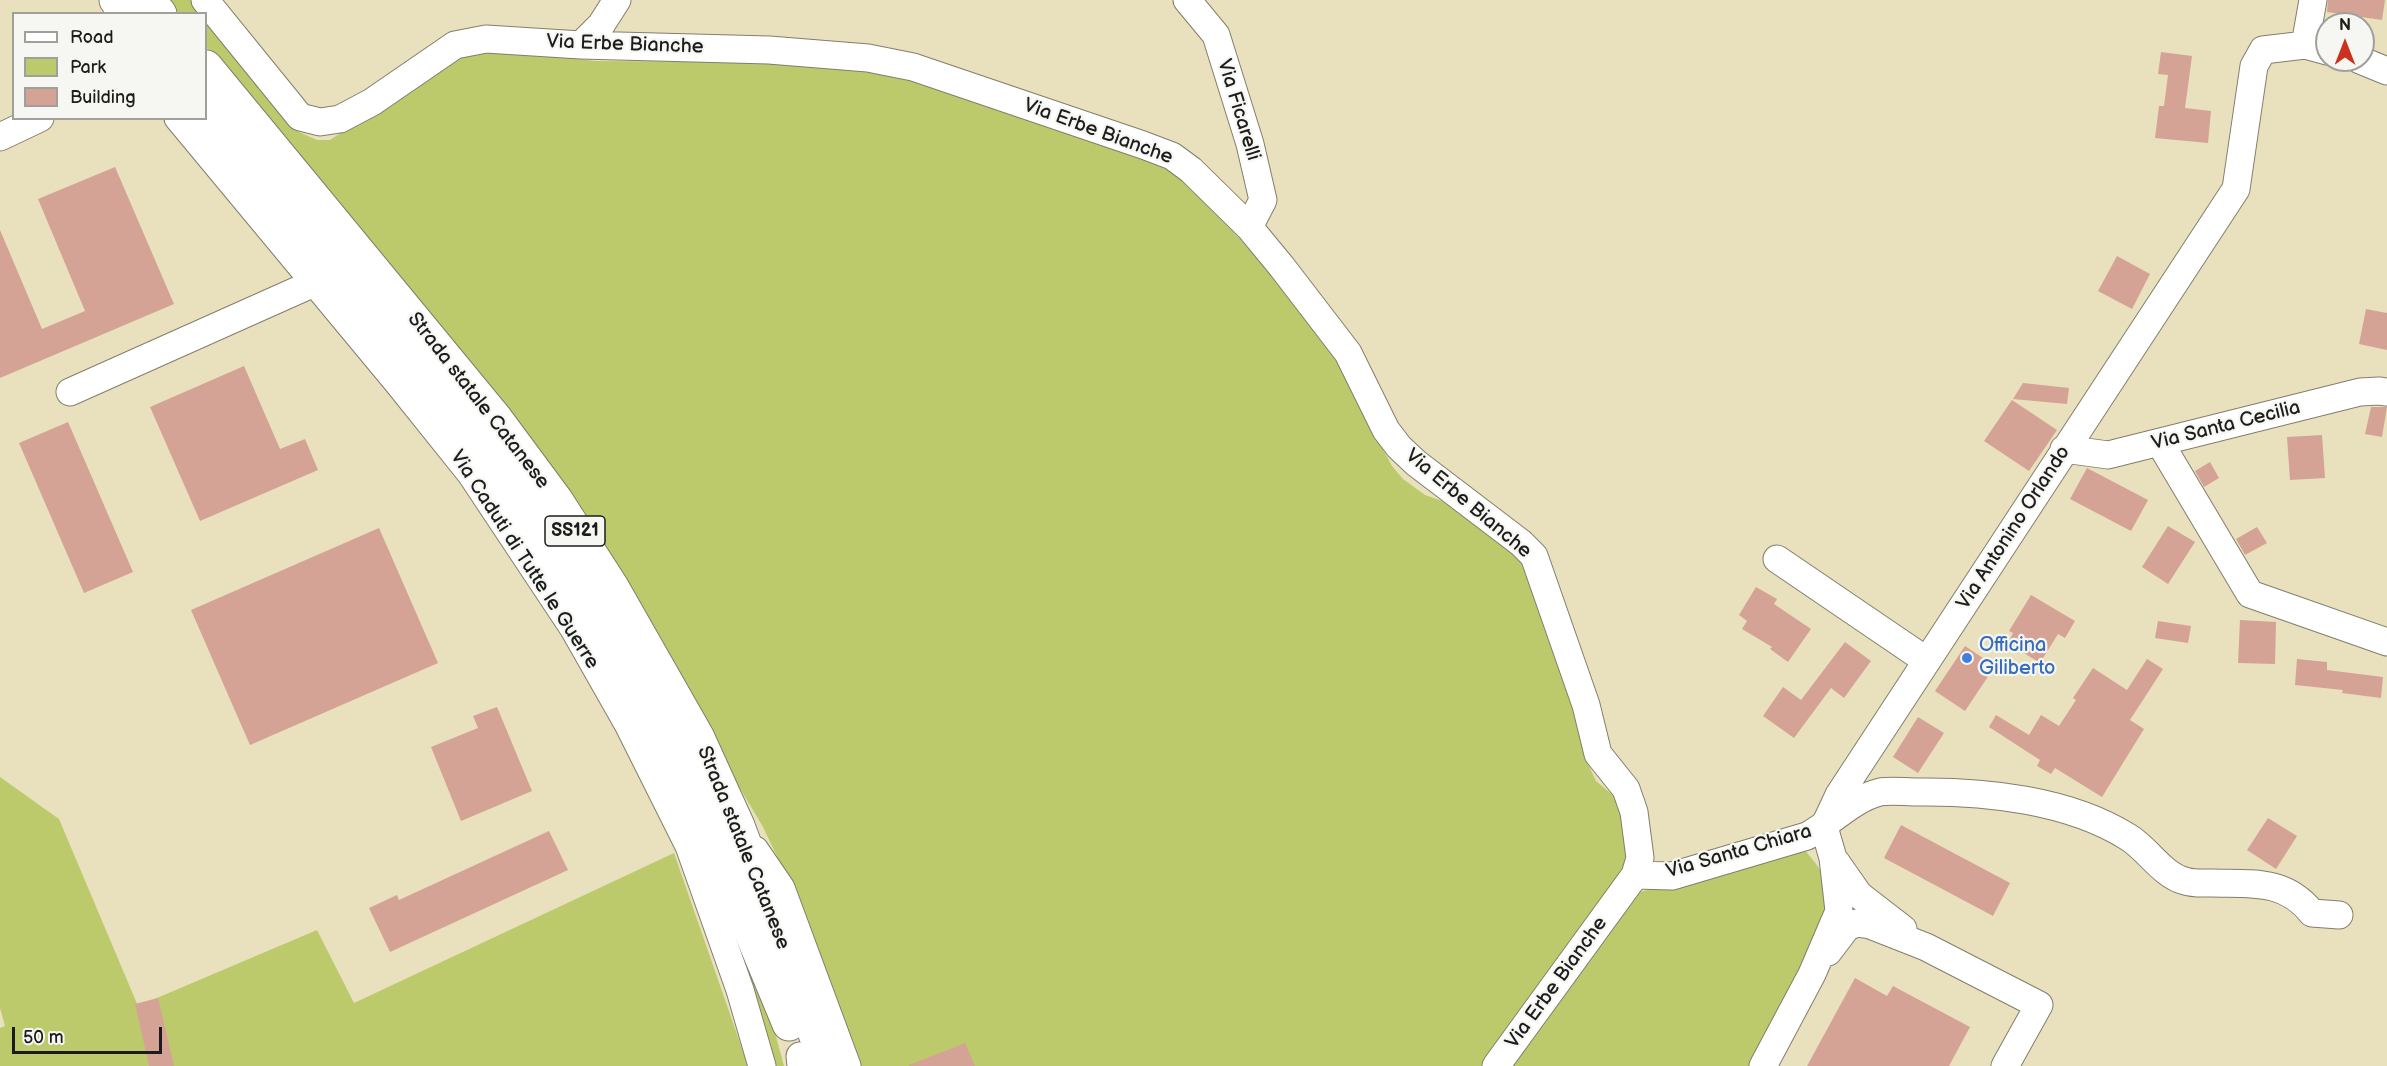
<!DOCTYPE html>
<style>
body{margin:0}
#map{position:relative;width:2387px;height:1066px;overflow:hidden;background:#e9e0bd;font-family:"Balsamiq Sans",sans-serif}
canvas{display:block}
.legend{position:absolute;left:12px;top:12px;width:195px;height:108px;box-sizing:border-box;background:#f6f6f2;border:2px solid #9f9f9c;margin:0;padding:8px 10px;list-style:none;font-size:18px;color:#1c1c1c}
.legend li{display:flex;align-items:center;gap:12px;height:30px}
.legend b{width:30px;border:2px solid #9f9f9c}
.north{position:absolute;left:2315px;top:12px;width:60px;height:60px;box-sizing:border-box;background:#f6f6f2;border:2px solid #9f9f9c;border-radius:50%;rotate:0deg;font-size:16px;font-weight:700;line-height:24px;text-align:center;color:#1c1c1c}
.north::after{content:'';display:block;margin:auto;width:21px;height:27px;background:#c8321e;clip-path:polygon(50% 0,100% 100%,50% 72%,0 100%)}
.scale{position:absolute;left:12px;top:1027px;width:150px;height:27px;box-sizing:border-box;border:3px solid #1c1c1c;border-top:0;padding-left:8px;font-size:18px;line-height:21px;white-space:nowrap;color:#1c1c1c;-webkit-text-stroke:4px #f6f6f2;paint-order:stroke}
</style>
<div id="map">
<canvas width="2387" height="1066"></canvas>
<ul class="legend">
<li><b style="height:8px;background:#fff"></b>Road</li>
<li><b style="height:16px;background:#bcca6c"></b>Park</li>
<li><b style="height:16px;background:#d4a396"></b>Building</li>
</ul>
<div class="north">N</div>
<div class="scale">50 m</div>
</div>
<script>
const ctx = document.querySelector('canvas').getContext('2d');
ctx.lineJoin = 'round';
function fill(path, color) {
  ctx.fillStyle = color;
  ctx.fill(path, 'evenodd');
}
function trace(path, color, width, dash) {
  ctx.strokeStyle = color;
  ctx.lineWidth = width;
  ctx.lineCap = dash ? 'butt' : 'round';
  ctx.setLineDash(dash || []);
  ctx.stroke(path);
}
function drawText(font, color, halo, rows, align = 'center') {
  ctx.font = font + ' "Balsamiq Sans",sans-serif';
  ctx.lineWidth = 4.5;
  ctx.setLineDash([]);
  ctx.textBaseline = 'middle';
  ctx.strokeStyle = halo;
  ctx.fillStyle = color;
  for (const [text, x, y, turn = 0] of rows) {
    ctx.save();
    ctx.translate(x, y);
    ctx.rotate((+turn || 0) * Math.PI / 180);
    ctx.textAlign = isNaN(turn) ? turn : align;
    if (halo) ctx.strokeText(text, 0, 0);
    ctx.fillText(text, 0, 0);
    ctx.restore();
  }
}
fill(new Path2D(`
 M167,0h24l11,13h-24z
 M206,18l93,114 18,8h13l126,-83 32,-8 44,3 63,9 176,1 139,13 264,93 16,14 63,72 21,17 67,88 38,83 13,24 11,13 22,16 34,12 64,57 42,107 24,95 7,15 26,22 5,56 -9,22 -136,185h-625l-67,-182 -27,-57 -38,-64 -262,-408 -257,-308z
 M0,777l59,42 79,187 179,-76 37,73 320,-150 74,213h-748v-38l5,-2 -5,-18z
 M1803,848c26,30 30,40 18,79l-71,139h-242l128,-173z
 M726,907l49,126 9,33h-10z`), '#bcca6c');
fill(new Path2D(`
 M2328,0h57l-3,20 -55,-8z
 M2161,52l31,4 -7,52 26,3 -3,32 -53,-5 4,-32h5l4,-31 -10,-1z
 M115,167l59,137 -174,74v-148l42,99 43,-18 -47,-112z
 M2117,256l33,18 -18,35 -34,-18z
 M2366,309l21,4v37l-28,-6z
 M244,366l36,83 25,-10 13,31 -118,51 -50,-114z
 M2023,383l46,5 -2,16 -54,-5z
 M2012,400l45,30 -28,41 -45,-30z
 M2371,407h16l-5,30 -17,-3z
 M68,422l65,150 -49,21 -65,-150z
 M2322,435l3,43 -35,2 -3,-43z
 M2210,462l9,16 -15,9 -9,-16z
 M2087,468l61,32 -17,31 -61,-32z
 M2168,526l27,16 -27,42 -26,-17z
 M2257,527l10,16 -22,12 -9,-16z
 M379,528l59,135 -188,82 -59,-135z
 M1756,587l21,12 -3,5 37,25 -23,33 -18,-13 2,-2 -30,-18 5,-8 -8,-6z
 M2031,595l44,26 -10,17 -7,-4 -18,29 -32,-20 5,-10 -4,-2z
 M2240,620l36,2 -1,42 -37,-1z
 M2158,621l33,5 -3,17 -33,-5z
 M1845,642l26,19 -27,37 -13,-10 -37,50 -31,-22 20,-29 18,13z
 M1965,646l30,20 -30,45 -30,-20z
 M2147,659l16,10 -33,51 14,9 -42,68 -47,-29 -4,6 -14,-8 3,-6 -51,-33 7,-12 33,20 12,-20 18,11 17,-26 -3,-2 20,-30 34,22z
 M2297,659l30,3v8l56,7 -2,21 -39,-5 1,-3 -48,-5z
 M497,707l35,84 -71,30 -30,-74 47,-19 -5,-12z
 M1918,717l26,16 -26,40 -25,-16z
 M2268,818l29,18 -21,33 -29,-19z
 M1901,825l109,58 -17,33 -109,-58z
 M549,831l19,39 -178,82 -21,-44 28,-13 2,5z
 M1855,978l32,18 6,-10 77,41 -21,39h-142z
 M158,998l16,68h-25l-14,-62z
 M965,1043l10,23h-66v-1z`), '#d4a396');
const minor = new Path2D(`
 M205,0l95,117 20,5 20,-3 32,-17 83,-57 31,-6 95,6 188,5 99,8 45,9 230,78 29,11 19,14 58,57 33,40 66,86 38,77 13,17 17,16 105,80 13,13 52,149 12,49 28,35 8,23 6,46 -5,17 -139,191
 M1187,0l29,35 34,109 13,56 -14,27
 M581,45l20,-20 16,-25
 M2305,45l8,-45
 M2360,60l27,11
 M178,118l220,265 73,91 103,155 54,95 61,122 51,144 22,76
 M0,137l40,-19
 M70,392l244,-109
 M2160,443l90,151 137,48
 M2064,449l44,6 252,-63 19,-1 8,1
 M1777,559l150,102
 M755,850l26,38 66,178
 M1836,862l23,33 44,34
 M1635,875l37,1 135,-40c24,-13 45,-37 73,-44 12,-2 25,0 37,0 68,-1 152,8 211,45 20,12 34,38 57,44 9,3 19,2 27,2 40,1 73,-4 100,30l27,2
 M1828,952l19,-25 10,-4 13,2 56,22 113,58 -34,61
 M800,1056l1,10
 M1763,1066l49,-92 27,-63 -6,-53 -9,-31 15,-32 397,-606 18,-123 9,-16 42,-5 22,6`);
const major = new Path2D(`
 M116,0l11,14
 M149,0l11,14
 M206,67l290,352 60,81 56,87 86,151 40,88 89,240
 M206,108l268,326 111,161 43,74 43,81 38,81 80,193`);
trace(minor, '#827e6c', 29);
trace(major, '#827e6c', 35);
trace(minor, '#fff', 27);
trace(major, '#fff', 33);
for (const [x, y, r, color] of [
 [1967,658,6,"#3f7fe0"]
]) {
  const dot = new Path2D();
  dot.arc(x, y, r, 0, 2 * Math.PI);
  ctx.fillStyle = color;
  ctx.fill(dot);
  trace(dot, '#f6f6f2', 2);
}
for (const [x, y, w] of [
 [575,531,60]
]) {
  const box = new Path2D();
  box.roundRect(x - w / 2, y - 15, w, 30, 4.5);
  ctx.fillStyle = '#f6f6f2';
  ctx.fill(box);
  trace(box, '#1c1c1c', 1.5);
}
drawText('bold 18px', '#1c1c1c', null, [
 ["SS121",575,531]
]);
drawText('20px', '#1c1c1c', '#f6f6f2', [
 ["Via Erbe Bianche",625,45,2],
 ["Via Ficarelli",1238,110,73],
 ["Via Erbe Bianche",1098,132,20],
 ["Strada statale Catanese",478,401,52],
 ["Via Santa Cecilia",2226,426,-14],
 ["Via Erbe Bianche",1468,504,40],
 ["Via Antonino Orlando",2014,528,-57],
 ["Via Caduti di Tutte le Guerre",524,560,57],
 ["Strada statale Catanese",743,848,68],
 ["Via Santa Chiara",1739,852,-16],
 ["Via Erbe Bianche",1557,983,-54]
]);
drawText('20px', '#366cbe', '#f6f6f2', [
 ["Officina",1979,646],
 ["Giliberto",1979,669]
], 'left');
</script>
